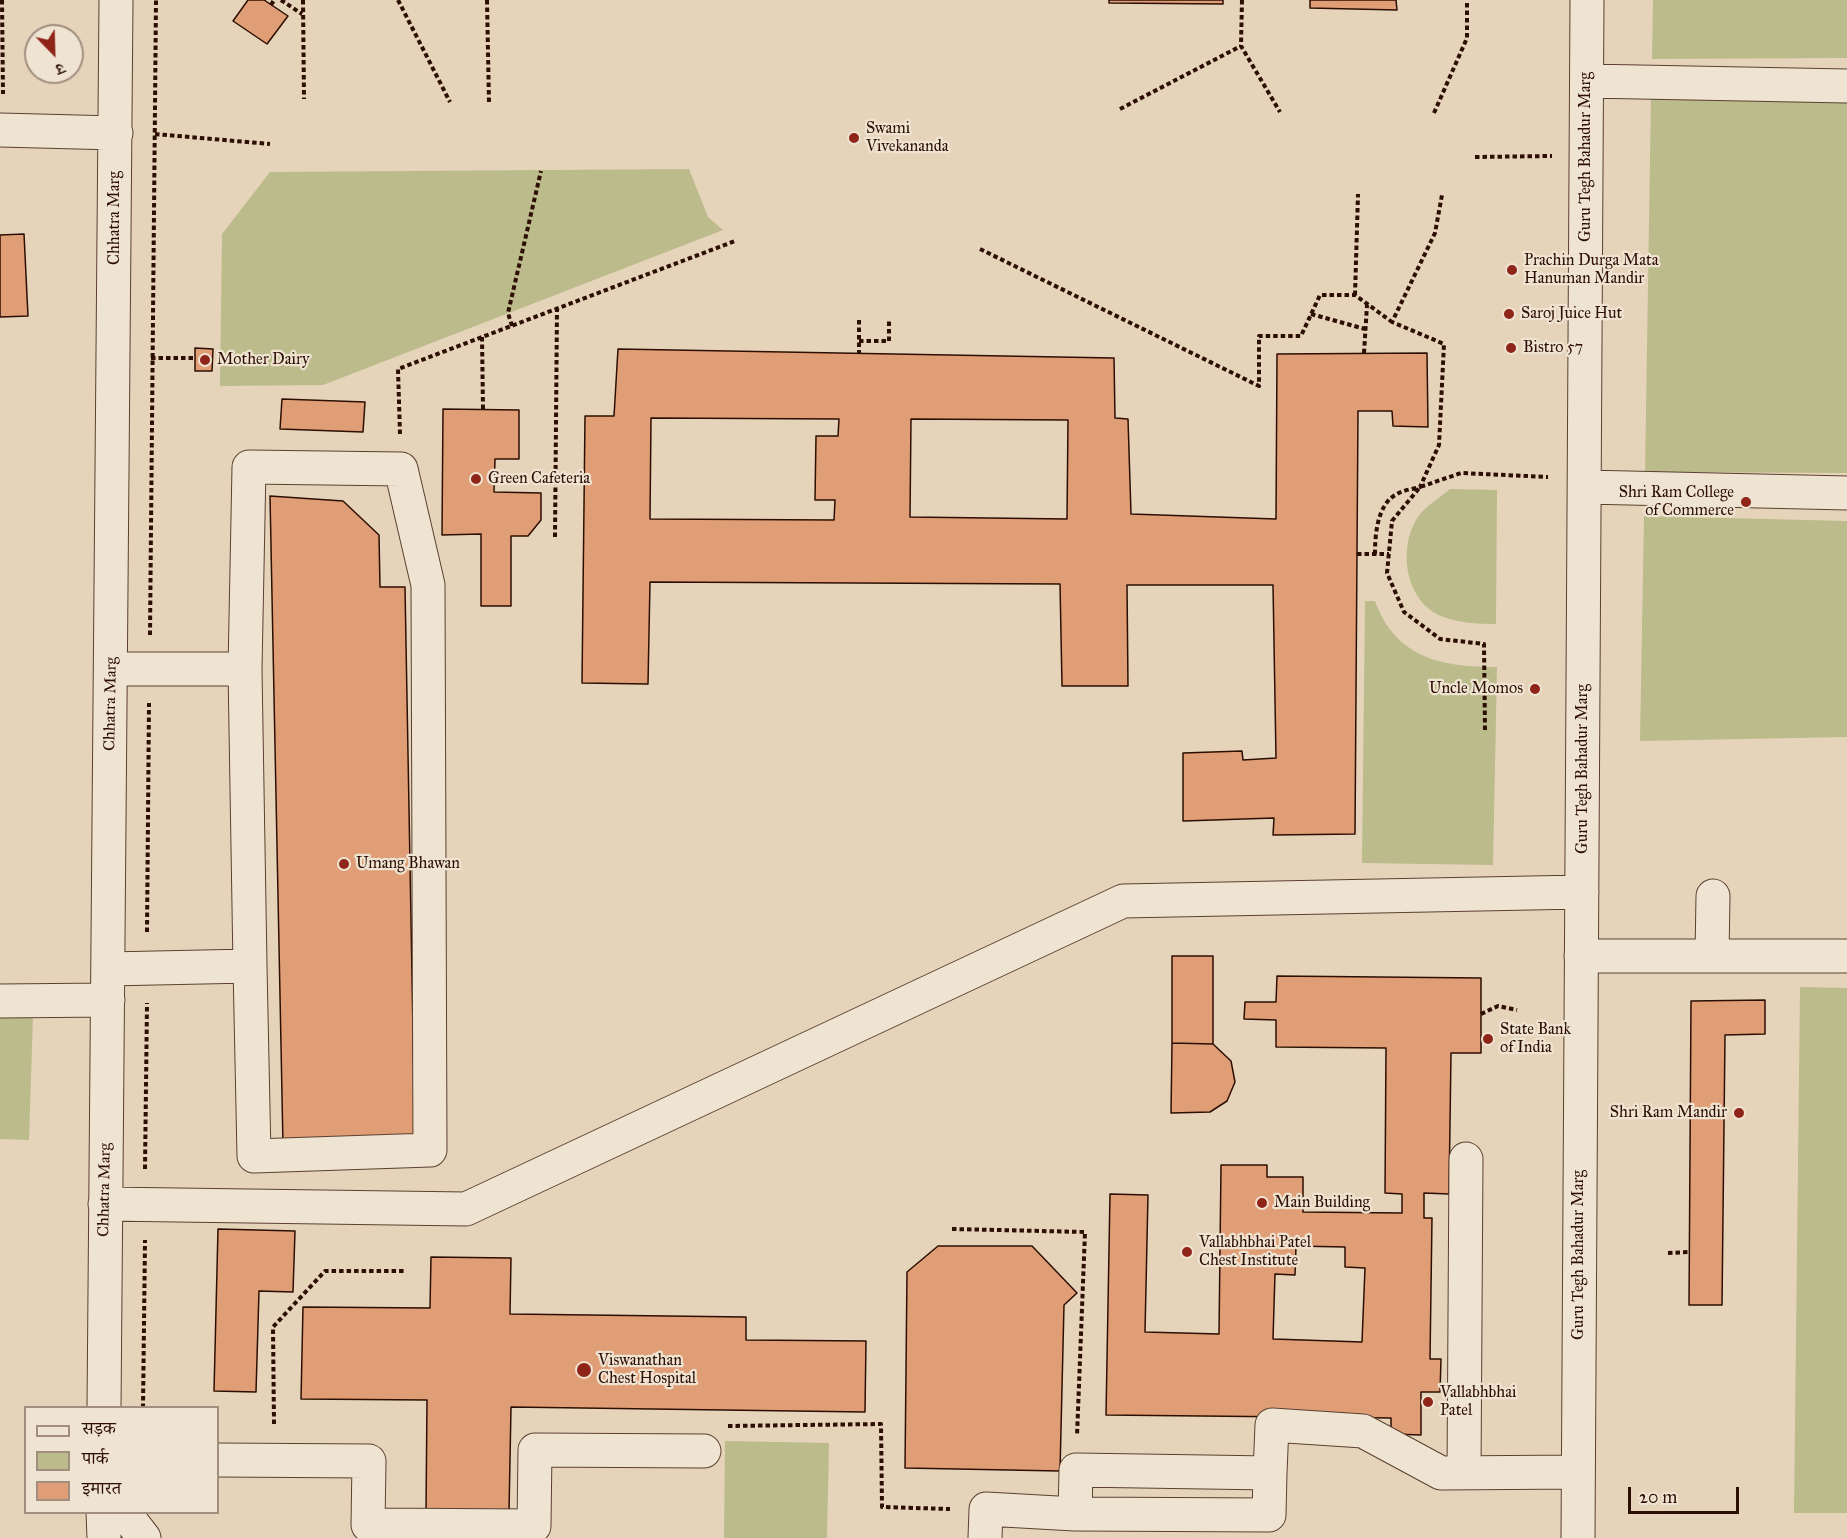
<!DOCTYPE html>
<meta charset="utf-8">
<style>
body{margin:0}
#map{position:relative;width:1847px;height:1538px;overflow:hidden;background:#e6d4ba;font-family:"IM FELL Great Primer","Noto Serif Devanagari",serif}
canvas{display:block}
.legend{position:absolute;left:24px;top:1406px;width:195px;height:108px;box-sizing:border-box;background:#efe3d2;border:2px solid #a18e7f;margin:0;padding:8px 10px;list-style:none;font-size:18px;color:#2d0e02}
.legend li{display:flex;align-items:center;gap:12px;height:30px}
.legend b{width:30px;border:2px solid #a18e7f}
.north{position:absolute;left:24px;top:24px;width:60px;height:60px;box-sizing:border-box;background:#efe3d2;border:2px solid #a18e7f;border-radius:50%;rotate:157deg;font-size:16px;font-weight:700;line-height:24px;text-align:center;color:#2d0e02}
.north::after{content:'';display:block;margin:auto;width:21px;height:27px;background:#8f2418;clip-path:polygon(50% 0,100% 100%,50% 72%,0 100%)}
.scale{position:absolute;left:1628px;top:1487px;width:111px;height:27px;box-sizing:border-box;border:3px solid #2d0e02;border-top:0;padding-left:8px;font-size:18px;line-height:21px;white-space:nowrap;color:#2d0e02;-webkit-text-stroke:4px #efe3d2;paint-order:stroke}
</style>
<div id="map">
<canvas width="1847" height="1538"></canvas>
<ul class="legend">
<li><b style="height:8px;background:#efe3d2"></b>सड़क</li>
<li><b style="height:16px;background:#bbbb8b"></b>पार्क</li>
<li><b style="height:16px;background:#e09e77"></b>इमारत</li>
</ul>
<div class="north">उ</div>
<div class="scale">20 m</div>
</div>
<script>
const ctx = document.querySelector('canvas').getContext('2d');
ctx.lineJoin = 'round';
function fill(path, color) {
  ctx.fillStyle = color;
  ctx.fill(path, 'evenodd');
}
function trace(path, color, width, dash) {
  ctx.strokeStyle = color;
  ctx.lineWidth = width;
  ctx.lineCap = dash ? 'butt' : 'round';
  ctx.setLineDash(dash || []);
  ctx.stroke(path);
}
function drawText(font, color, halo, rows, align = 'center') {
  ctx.font = font + ' "IM FELL Great Primer",serif';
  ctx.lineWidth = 4.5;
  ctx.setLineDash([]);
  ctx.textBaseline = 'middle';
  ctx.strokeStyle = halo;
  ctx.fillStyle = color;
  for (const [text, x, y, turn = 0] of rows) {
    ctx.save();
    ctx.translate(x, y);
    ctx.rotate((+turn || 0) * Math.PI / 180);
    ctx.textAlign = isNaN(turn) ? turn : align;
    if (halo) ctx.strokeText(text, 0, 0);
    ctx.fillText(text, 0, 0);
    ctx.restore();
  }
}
fill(new Path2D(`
 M1653,0h194v58l-195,1z
 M1651,97l196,6v370l-202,-1z
 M689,169l19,48 15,13 -400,155 -103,1 2,-152 48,-62z
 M1450,489l47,1 -1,134c-19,0 -38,-1 -55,-8 -38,-16 -44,-74 -20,-103 8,-9 20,-16 29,-24z
 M1644,516l203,5v216l-207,4z
 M1365,601h10c21,58 68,66 122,66l-4,198 -131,-2z
 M1800,987l47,1v525h-53z
 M0,1015l33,1 -4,124 -29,-1z
 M725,1441l104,2 -2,95h-103z`), '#bbbb8b');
const building = new Path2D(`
 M248,0h16l24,16 -21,28 -34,-23z
 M1109,0h114v4l-114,-1z
 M1310,0h86l1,10 -87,-2z
 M24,234l4,82 -28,1v-82z
 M195,348l18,1 -1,22h-17z
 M618,349l496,9 1,60 13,1 3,95 145,5 1,-165 150,-1 1,74 -35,-1 -1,-15h-34l-3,423 -82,1 1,-17 -91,3v-68l59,-2 1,9 33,-2 -3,-173h-146l1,101h-66l-2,-102 -410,-2 -2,102 -66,-1 3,-267h29zM651,418l188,1 -1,17h-22l-1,64h20l-1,20 -184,-1zM911,419l157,1 -1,99 -157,-2z
 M282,399l83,3 -2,30 -83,-3z
 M443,409l76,1v49h-24l-1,33 47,1v27l-13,16h-17v70h-30v-72l-39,1z
 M270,496l73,5 36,34 1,52h25l10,555 -132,3z
 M1172,956h41v88l-41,-1z
 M1277,976l204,2v75h-30l-2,141 -25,-1v25h8l-2,141h11l-1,33h-19v43l-30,-1v-16l-285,-3 4,-221 38,1 -3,137 74,2 2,-169h46v12h36v35l99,1v-19l-17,-1 1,-145 -110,-1v-27l-32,-1 1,-17h31zM1296,1246l49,1v20l20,1 -3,74 -89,-3 2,-65 20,1z
 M1765,1000v34l-40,1 -3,270h-33l2,-304z
 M1172,1043l41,1 18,17 4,21 -8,19 -17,11 -39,1z
 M218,1229l77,2 -2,61 -34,-1 -3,101 -42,-1z
 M938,1246h94l45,47 -13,12 -4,166 -155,-3 2,-196z
 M431,1257l80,1 -1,56 236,3v23l120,1 -1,71 -354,-5 -2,105 -83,-1 1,-111 -126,-1 2,-92 127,1z`);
fill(building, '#e09e77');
trace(building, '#2d0e02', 1.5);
const minor = new Path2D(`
 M1587,81l260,5
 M0,130l116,3
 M1585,487l262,6
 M245,669l4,-202 152,2 27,116 2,565 -176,6 -4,-190
 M1581,956h266
 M1712,956l1,-60
 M108,969l142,-3 -5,-297h-133
 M0,1001l108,-1
 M105,1204l361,5 657,-308 459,-9
 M104,1408l12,-1408
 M218,1460l151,1 -1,64 166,1 1,-76 169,1
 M1270,1473l2,-48 91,6 78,42 137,-1
 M1464,1473l2,-314
 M103,1512l1,26
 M124,1512l20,26
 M985,1538l1,-29 89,5 194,1 1,-42 -194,-3 -1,44
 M1578,1538l9,-1538`);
trace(minor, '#5b4030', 35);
trace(new Path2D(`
 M2,0l1,94
 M281,0l21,14
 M303,0l1,99
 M398,0l52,102
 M487,0l2,103
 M1242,0l-1,46 39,66
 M271,5l3,-5
 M1120,109l121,-63
 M1434,113l33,-75v-38
 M155,134l115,10
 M1475,157l77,-1
 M980,249l279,137v-50h42l19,-41h35l37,27
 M1355,295l3,-101
 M1311,314l54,15
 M859,320v33
 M512,326l-4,-13 33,-142
 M482,337l1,72
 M859,341h30v-20
 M1364,353l3,-48
 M151,358h44
 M400,434l-2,-65 337,-128
 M555,537l2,-229
 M1357,554h32
 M1375,554c0,-19 2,-50 22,-60 6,-4 16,-5 23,-7l19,-42 5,-101 -52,-22 43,-89 7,-38
 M150,635l6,-635
 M1485,730l-1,-86 -44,-5 -36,-27 -17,-39 5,-52 28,-34 41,-14 87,4
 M147,932l2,-229
 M1481,1014l17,-8 19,4
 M145,1169l2,-166
 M952,1229l133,3 -8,204
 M1668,1253l21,-1
 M143,1408l2,-168
 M274,1424l-1,-97 52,-56h81
 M728,1426l153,-2 1,83 68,2`), '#2d0e02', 4, [4.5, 3]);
trace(minor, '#efe3d2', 33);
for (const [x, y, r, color] of [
 [854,138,6,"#8f2418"],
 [1512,270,6,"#8f2418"],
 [1509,314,6,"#8f2418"],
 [1511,348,6,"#8f2418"],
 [205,360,6,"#8f2418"],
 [476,479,6,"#8f2418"],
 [1746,502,6,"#8f2418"],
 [1535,689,6,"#8f2418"],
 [344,864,6,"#8f2418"],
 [1488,1039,6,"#8f2418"],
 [1739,1113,6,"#8f2418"],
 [1262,1203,6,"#8f2418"],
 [1187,1252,6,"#8f2418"],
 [584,1370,8,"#8f2418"],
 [1428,1402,6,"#8f2418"]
]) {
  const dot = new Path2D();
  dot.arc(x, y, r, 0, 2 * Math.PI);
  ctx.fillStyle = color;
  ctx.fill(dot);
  trace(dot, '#efe3d2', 2);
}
drawText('16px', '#2d0e02', '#efe3d2', [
 ["Swami",866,129],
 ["Vivekananda",866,147],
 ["Prachin Durga Mata",1524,261],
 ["Hanuman Mandir",1524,279],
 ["Saroj Juice Hut",1521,314],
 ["Bistro 57",1523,348],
 ["Mother Dairy",217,360],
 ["Green Cafeteria",488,479],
 ["Shri Ram College",1734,493,"right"],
 ["of Commerce",1734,511,"right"],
 ["Uncle Momos",1523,689,"right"],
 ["Umang Bhawan",356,864],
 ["State Bank",1500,1030],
 ["of India",1500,1048],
 ["Shri Ram Mandir",1727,1113,"right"],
 ["Main Building",1274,1203],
 ["Vallabhbhai Patel",1199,1243],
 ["Chest Institute",1199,1261],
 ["Viswanathan",598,1361],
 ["Chest Hospital",598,1379],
 ["Vallabhbhai",1440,1393],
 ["Patel",1440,1411]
], 'left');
drawText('16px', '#2d0e02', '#efe3d2', [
 ["Guru Tegh Bahadur Marg",1586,157,-90],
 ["Chhatra Marg",115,218,-90],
 ["Chhatra Marg",111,704,-89],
 ["Guru Tegh Bahadur Marg",1583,769,-90],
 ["Chhatra Marg",105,1190,-89],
 ["Guru Tegh Bahadur Marg",1579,1255,-90]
]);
</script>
